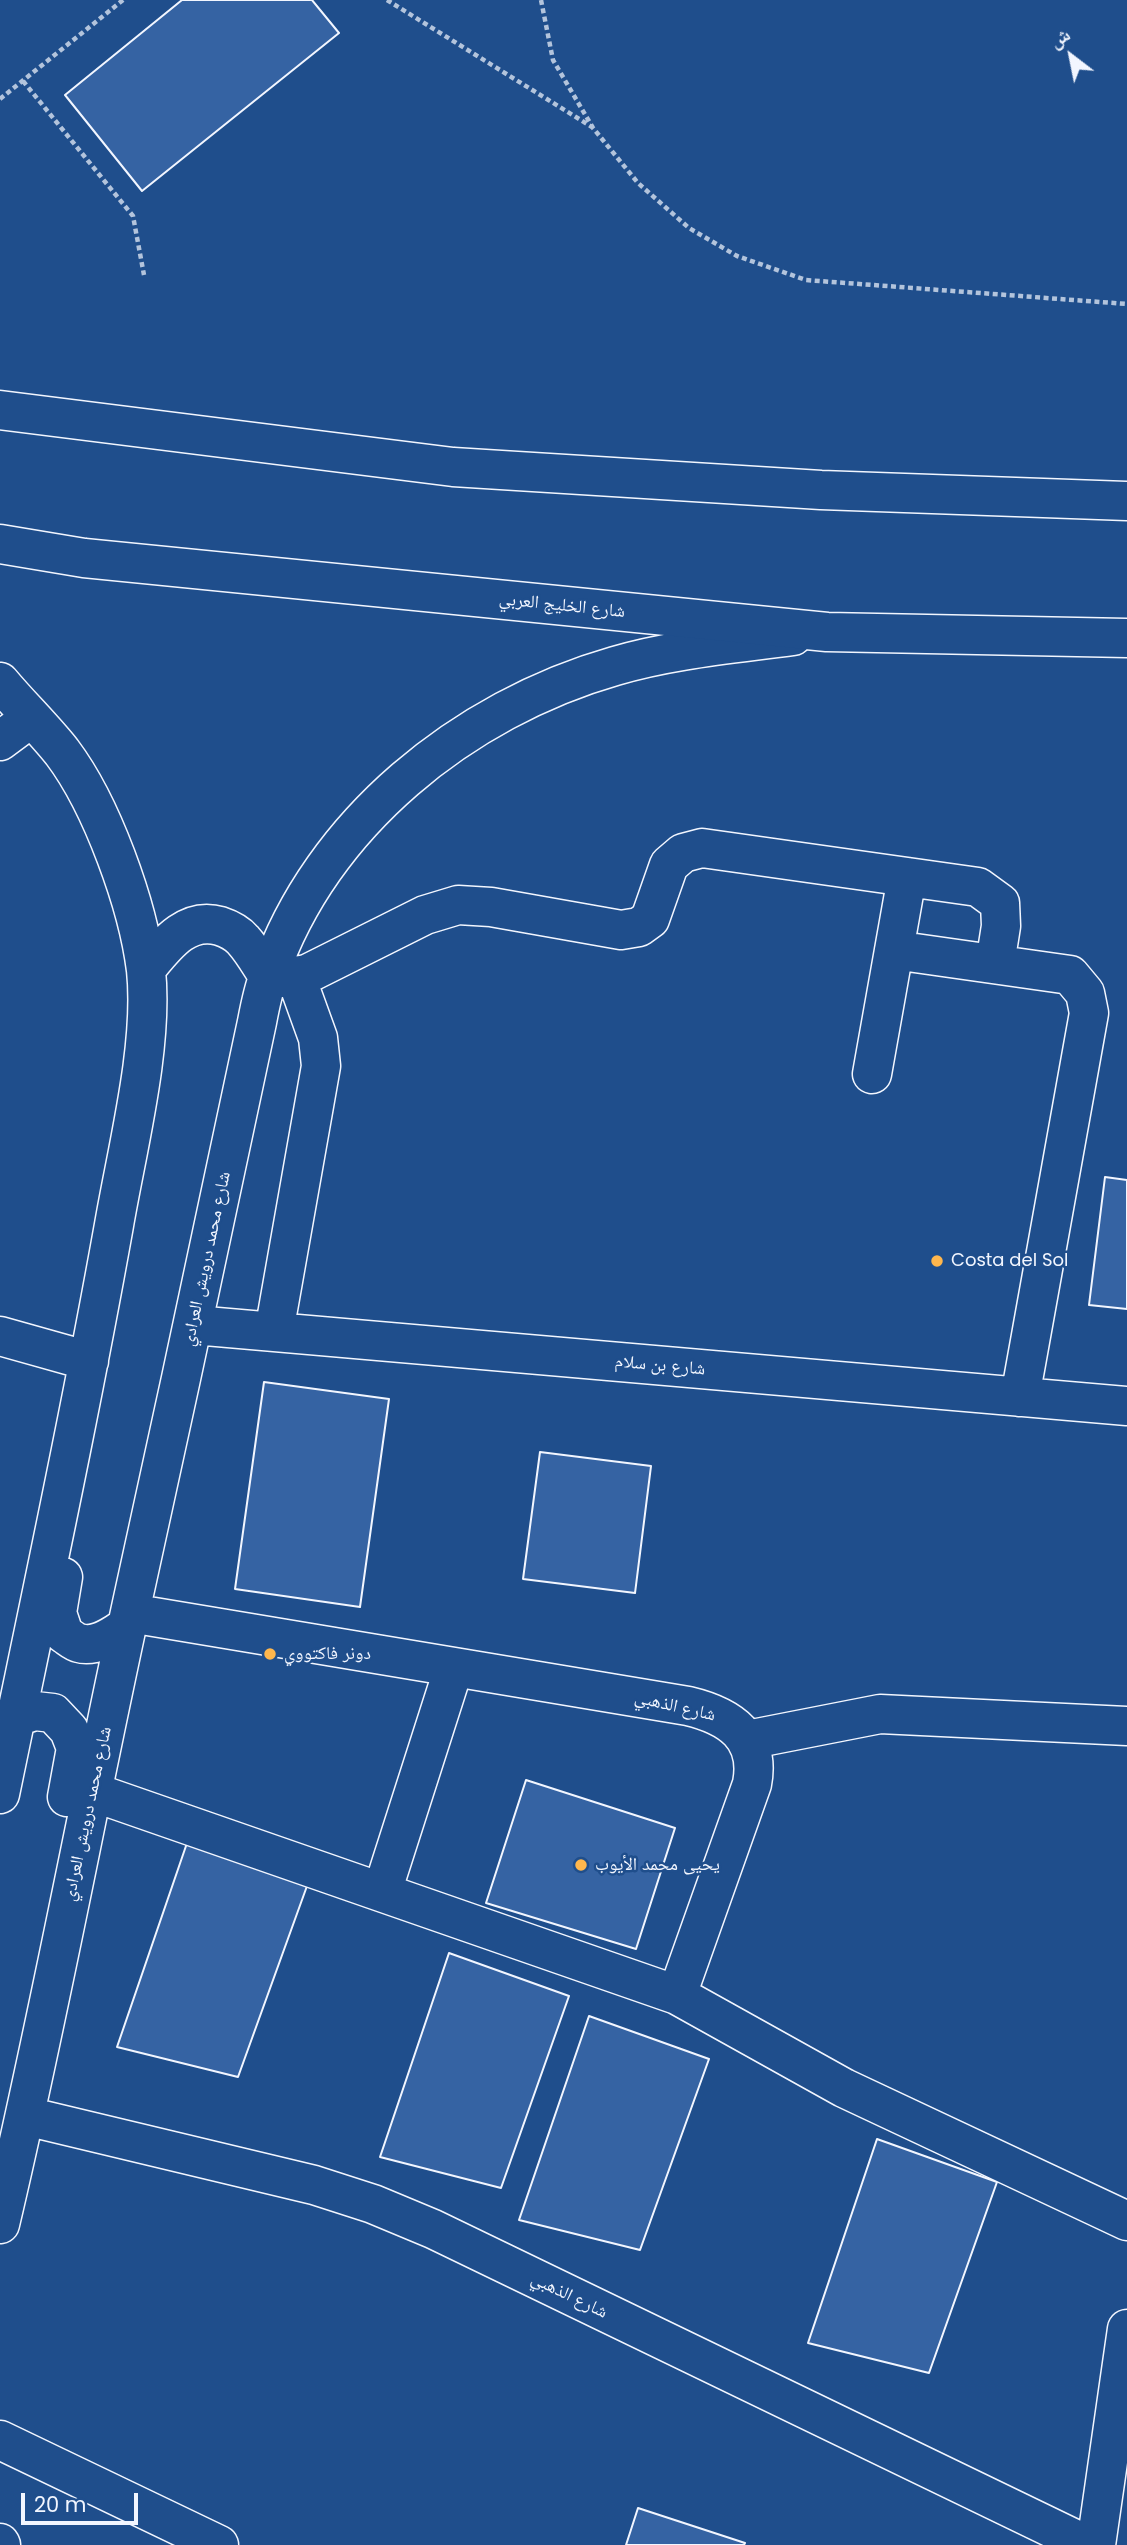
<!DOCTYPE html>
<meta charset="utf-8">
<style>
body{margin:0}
#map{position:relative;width:1127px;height:2545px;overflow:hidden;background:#1f4e8c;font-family:Poppins,"Noto Naskh Arabic",sans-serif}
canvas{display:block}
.north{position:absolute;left:1036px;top:21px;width:70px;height:70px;-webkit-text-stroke:5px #1f4e8c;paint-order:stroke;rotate:328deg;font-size:19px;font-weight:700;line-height:28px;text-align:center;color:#f2f6ff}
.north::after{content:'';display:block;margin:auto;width:24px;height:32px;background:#f2f6ff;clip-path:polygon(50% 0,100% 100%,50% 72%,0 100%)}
.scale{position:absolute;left:21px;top:2493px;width:117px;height:32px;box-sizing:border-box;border:4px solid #f2f6ff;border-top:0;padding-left:9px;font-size:21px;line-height:24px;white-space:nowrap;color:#f2f6ff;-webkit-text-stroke:5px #1f4e8c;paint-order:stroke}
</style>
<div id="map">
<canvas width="1127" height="2545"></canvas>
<div class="north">ش</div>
<div class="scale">20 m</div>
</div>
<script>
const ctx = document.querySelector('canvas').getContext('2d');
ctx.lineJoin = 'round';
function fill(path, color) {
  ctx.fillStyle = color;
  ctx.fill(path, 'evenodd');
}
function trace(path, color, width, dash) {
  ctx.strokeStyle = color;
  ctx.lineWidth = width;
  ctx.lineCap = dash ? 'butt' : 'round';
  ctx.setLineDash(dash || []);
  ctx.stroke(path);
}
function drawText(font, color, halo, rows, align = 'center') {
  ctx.font = font + ' Poppins,"Noto Naskh Arabic",sans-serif';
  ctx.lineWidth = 5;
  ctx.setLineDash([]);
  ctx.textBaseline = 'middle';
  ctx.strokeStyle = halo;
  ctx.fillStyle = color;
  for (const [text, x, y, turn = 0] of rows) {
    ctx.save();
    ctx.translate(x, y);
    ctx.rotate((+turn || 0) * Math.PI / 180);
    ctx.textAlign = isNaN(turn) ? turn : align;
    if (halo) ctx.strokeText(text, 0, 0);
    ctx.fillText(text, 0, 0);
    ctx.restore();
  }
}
const building = new Path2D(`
 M182,0h130l27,33 -197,158 -77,-96z
 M1105,1177l22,3v129l-38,-4z
 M264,1382l125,17 -29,208 -125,-18z
 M540,1452l111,14 -16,127 -112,-14z
 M526,1780l149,48 -39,121 -150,-46z
 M187,1843l120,43 -69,191 -121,-30z
 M449,1953l120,43 -68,192 -121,-31z
 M589,2016l120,43 -69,191 -121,-30z
 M877,2139l120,43 -68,191 -121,-30z
 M638,2508l107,35 -1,2h-118z`);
fill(building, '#3563a3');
trace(building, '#f2f6ff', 2);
const minor = new Path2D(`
 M0,682c20,24 43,46 62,70 40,53 76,153 84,218 8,76 -19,179 -32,255 -34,190 -75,380 -114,569
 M0,741l31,-23
 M894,950l176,25 15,18 4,20 -69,384
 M146,969c19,-23 40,-53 74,-43 9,3 17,7 23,14 10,11 17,24 25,36l16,2 23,-4 118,-59 33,-10 33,2 130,23 18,-3 11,-8 19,-54 14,-12 19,-5 276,39 22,16 1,23 -6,38
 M872,1074l35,-197
 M194,1325l933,81
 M274,1332l47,-266 -3,-28 -22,-61
 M0,1336l89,25
 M63,1577l-6,36 7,21c5,3 10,8 15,9 16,5 36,-8 48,-17
 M130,1613l558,93c42,10 73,31 64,78l-75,211
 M16,1717l19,-6 18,2 16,17 7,18 -9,49
 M747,1740l133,-26 247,12
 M93,1792l584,203 167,93 283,133
 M382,1892l72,-225
 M26,2116l288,69 59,19 60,25 654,316
 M0,2224c47,-198 84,-399 127,-598 44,-201 88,-403 130,-604 3,-16 6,-32 12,-47 52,-152 195,-266 346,-309 58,-17 119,-22 178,-30
 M0,2440l219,105
 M0,2543l1,2
 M1096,2545l31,-216`);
const major = new Path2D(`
 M0,410l453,57 368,23 306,11
 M0,544l84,14 743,74 300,6`);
trace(minor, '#f2f6ff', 41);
trace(major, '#f2f6ff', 41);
trace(new Path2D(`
 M387,0l205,127
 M541,0l12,60 40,68 45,55 51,45 48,28 69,24 321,24
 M23,81l110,135 11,59
 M0,99l123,-99`), '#b3c4dc', 4.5, [5, 3.5]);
trace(minor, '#1f4e8c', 38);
trace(major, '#1f4e8c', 38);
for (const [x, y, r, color] of [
 [937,1261,7,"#ffb74d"],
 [270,1654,7,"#ffb74d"],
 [581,1865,7,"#ffb74d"]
]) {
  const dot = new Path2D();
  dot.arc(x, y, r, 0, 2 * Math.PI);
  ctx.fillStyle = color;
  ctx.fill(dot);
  trace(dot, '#1f4e8c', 2.5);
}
drawText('18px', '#f2f6ff', '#1f4e8c', [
 ["شارع الخليج العربي",562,606,6],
 ["شارع محمد درويش العرادي",207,1259,-78],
 ["شارع بن سلام",660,1366,5],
 ["شارع الذهبي",675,1707,13],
 ["شارع محمد درويش العرادي",88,1814,-78],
 ["شارع الذهبي",569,2296,26]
]);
drawText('18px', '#f2f6ff', '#1f4e8c', [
 ["Costa del Sol",951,1261],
 ["دونر فاكتووي",284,1654],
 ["يحيى محمد الأيوب",595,1865]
], 'left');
</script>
